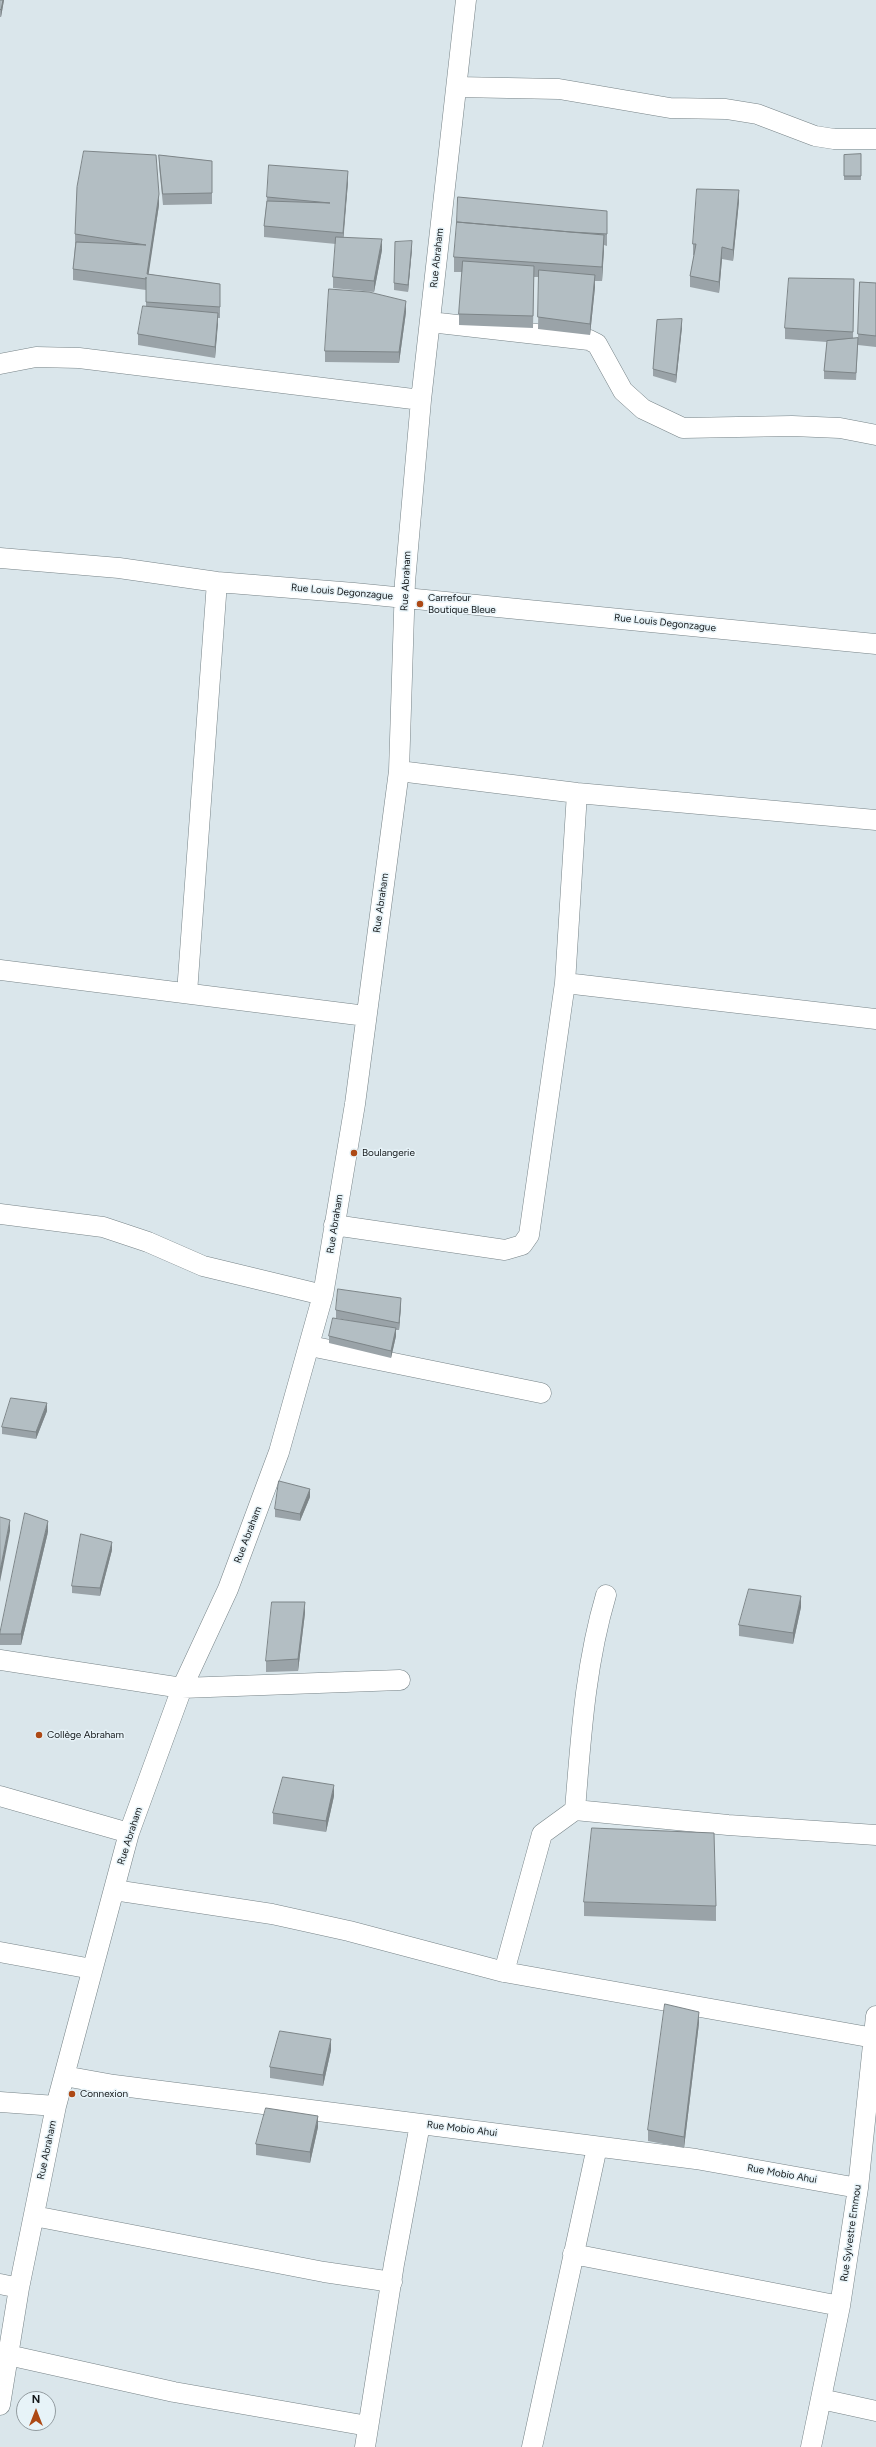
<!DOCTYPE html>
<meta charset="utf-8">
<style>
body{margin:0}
#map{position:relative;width:876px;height:2447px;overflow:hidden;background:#dae6eb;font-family:Figtree,sans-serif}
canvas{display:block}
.north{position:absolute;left:16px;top:2391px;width:40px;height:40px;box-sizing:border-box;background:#e7f3f8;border:1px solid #929b9f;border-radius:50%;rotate:0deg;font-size:11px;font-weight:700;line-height:16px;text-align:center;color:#131719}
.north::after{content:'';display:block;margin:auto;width:14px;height:18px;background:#ad4915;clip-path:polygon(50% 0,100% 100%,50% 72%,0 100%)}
</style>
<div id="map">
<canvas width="876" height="2447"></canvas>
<div class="north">N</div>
</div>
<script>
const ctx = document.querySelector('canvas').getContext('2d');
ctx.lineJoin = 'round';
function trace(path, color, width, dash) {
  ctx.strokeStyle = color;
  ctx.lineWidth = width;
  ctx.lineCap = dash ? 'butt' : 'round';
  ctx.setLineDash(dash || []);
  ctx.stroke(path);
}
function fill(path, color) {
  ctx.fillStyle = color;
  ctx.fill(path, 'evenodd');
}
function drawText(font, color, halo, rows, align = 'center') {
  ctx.font = font + ' Figtree,sans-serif';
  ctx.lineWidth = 3;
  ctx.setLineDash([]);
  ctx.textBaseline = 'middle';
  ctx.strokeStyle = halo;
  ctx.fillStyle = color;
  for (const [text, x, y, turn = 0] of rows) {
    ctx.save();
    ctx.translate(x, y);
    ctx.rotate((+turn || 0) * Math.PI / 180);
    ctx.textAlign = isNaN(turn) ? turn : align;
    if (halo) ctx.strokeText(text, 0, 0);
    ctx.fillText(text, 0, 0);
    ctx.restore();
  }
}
const street = new Path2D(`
 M457,87l102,2 111,19 56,1 31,5 58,22 19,3h42
 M430,322l159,18 8,4 26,47 20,18 40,19 109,-2 48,2 36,7
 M0,364l36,-7 43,1 342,42
 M0,558l119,10 98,14 137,11 522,51
 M399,771l178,22 299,27
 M0,970l366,46
 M565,983l311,36
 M187,993l30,-411
 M0,1214l103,13 45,15 55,24 120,29
 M334,1225l171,25 17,-5 7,-10 36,-252 12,-190
 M310,1346l231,47
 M0,1660l182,28 218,-8
 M0,1796l129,37
 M575,1810c6,-73 10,-144 31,-215
 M114,1890l158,24 77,17 155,41 370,66
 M0,1952l92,17
 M504,1972l38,-138 33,-24 153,15 148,10
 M64,2076l50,9 582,74 162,29
 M0,2102l56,4
 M34,2216l290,56 68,10
 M573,2254l267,52
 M0,2284l19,4
 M8,2355l166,37 194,34
 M821,2399l55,12
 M0,2405l19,-117 37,-182 73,-273 53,-145 46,-99 51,-137 44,-157 32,-191 44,-333 6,-189 16,-182 45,-400
 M365,2447l29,-183 26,-140
 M532,2447l65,-300
 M811,2447l29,-141 18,-118 18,-172`);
trace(street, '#778387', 21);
trace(street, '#fff', 20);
fill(new Path2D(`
 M0,0h4l-3,17h-1z
 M861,154v26h-17v-25z
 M159,155l53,6v43l-49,1 -4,-39z
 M348,182l-5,55 39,13 -8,42 -41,-4v-11l3,-33 -72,-7v-11l3,-29z
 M739,201l-6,60 -11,-2 -3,34 -29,-6v-11l4,-21h-1v-11z
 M159,205l-11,69 72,10v34h-2l-3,40 -77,-13v-11l8,-28v-17v1l-73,-10v-11l2,-23v-12z
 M607,211v35l-3,-1 -2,36h-7v6l-5,48 -52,-6 1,-52h-5l-1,51 -74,-3v-11l3,-42h-8v-15z
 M412,249l-4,43 -14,-2v-7z
 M860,282l16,1v64l-18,-2 -2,35 -32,-1v-8l3,-29 -42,-3v-11l69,-38 -1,48h5z
 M406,312l-7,51 -74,-1v-11z
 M682,327l-6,56 -23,-7v-7z
 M401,1306l-2,24h-3v6l-5,22 -62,-15v-7l38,-12 -31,-6v-8z
 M47,1411l-11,28 -34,-5v-7z
 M310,1497l-10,24 -25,-4v-8z
 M48,1532l-27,113h-21v-12z
 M112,1550l-12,46 -28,-3v-7z
 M801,1607l-8,37 -54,-8v-11z
 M305,1613l-7,58 -32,1v-11z
 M334,1796l-8,36 -53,-8v-11z
 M584,1902l132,4v15l-132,-5z
 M699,2023l-15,125 -36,-7v-11z
 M331,2050l-8,36 -53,-8v-11z
 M318,2127l-8,36 -54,-8v-11z`), '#9aa3a8');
fill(new Path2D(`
 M3,0h1l-3,17v-7z
 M348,171v11l-5,62v-11z
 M739,190v11l-6,60v-11z
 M159,194v11l-12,80v-11z
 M604,235v15l-2,31v-14z
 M382,239v11l-8,42v-11z
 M412,241v8l-4,43v-7z
 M722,247v12l-3,34v-11z
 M595,275v12l-5,48v-11z
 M406,301v11l-7,51v-11z
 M218,313v11l-3,34v-11z
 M682,319v8l-6,56v-8z
 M401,1298v8l-2,24v-7z
 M396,1328v8l-5,22v-7z
 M47,1403v8l-11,28v-7z
 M310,1489v8l-10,24v-7z
 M10,1520v11l-10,51v-11z
 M48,1521v11l-27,113v-11z
 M112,1542v8l-12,46v-8z
 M801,1596v11l-8,37v-11z
 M305,1602v11l-7,58v-12z
 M334,1785v11l-8,36v-11z
 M699,2012v11l-15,125v-11z
 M331,2039v11l-8,36v-11z
 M318,2116v11l-8,36v-11z`), '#7d8588');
const building = new Path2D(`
 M0,0h3l-2,10 -1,-1z
 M84,151l72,4 3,39 -12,80 73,10v23l-74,-5v-25v2l-73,-10 3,-27 70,3 -71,-11 2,-47z
 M861,154v22h-17v-21z
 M159,155l53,6v32l-49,1z
 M269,165l79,6 -5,62 -79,-7 3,-25 63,2 -63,-6z
 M697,189l42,1 -6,60 -11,-3 -3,35 -29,-6 6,-32h-3z
 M458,197l149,14v23l-36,-2 -114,-10z
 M457,222l147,13 -2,32 -148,-10z
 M336,237l46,2 -8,42 -41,-4z
 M412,241l-4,44 -14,-2 1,-41z
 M463,261l71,5 -1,50 -74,-2z
 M539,270l56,5 -5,49 -52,-7z
 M789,278l65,1 -1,53 -68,-4z
 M860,282l16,1v53l-18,-2z
 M329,289l40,3 37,9 -7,51 -74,-1z
 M143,306l75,7 -3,34 -77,-13z
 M682,319l-6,56 -23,-6 4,-49z
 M858,338l-2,35 -32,-2 3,-30z
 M338,1289l63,9 -2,25 -63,-13z
 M333,1318l63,10 -5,23 -62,-15z
 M11,1398l36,5 -11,29 -34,-5z
 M279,1481l31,8 -10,25 -25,-5z
 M25,1513l23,8 -27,113h-21z
 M0,1517l10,3 -10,51z
 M81,1534l31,8 -12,46 -28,-2z
 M749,1589l52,7 -8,37 -54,-8z
 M272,1602h33l-7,57 -32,2z
 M283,1777l51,8 -8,36 -53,-8z
 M592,1828l122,5 2,73 -132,-4z
 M665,2004l34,8 -15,125 -36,-7z
 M280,2031l51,8 -8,36 -53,-8z
 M266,2108l52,8 -8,36 -54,-8z`);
fill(building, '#b3bec3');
trace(building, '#7d8588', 1);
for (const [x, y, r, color] of [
 [420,604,4,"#ad4915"],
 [354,1153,4,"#ad4915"],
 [39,1735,4,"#ad4915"],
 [72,2094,4,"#ad4915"]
]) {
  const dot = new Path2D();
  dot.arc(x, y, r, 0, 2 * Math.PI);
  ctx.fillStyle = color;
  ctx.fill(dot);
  trace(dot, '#e7f3f8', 1.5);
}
drawText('10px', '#131719', '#e7f3f8', [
 ["Rue Abraham",437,258,-84],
 ["Rue Abraham",406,581,-87],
 ["Rue Louis Degonzague",342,592,5],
 ["Rue Louis Degonzague",665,623,6],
 ["Rue Abraham",381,903,-82],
 ["Rue Abraham",335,1224,-81],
 ["Rue Abraham",248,1535,-69],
 ["Rue Abraham",130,1836,-72],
 ["Rue Mobio Ahui",462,2129,7],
 ["Rue Abraham",47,2150,-78],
 ["Rue Mobio Ahui",782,2174,10],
 ["Rue Sylvestre Emmou",851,2233,-82]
]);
drawText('10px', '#131719', '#e7f3f8', [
 ["Carrefour",428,598],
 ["Boutique Bleue",428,610],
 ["Boulangerie",362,1153],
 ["Collège Abraham",47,1735],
 ["Connexion",80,2094]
], 'left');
</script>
